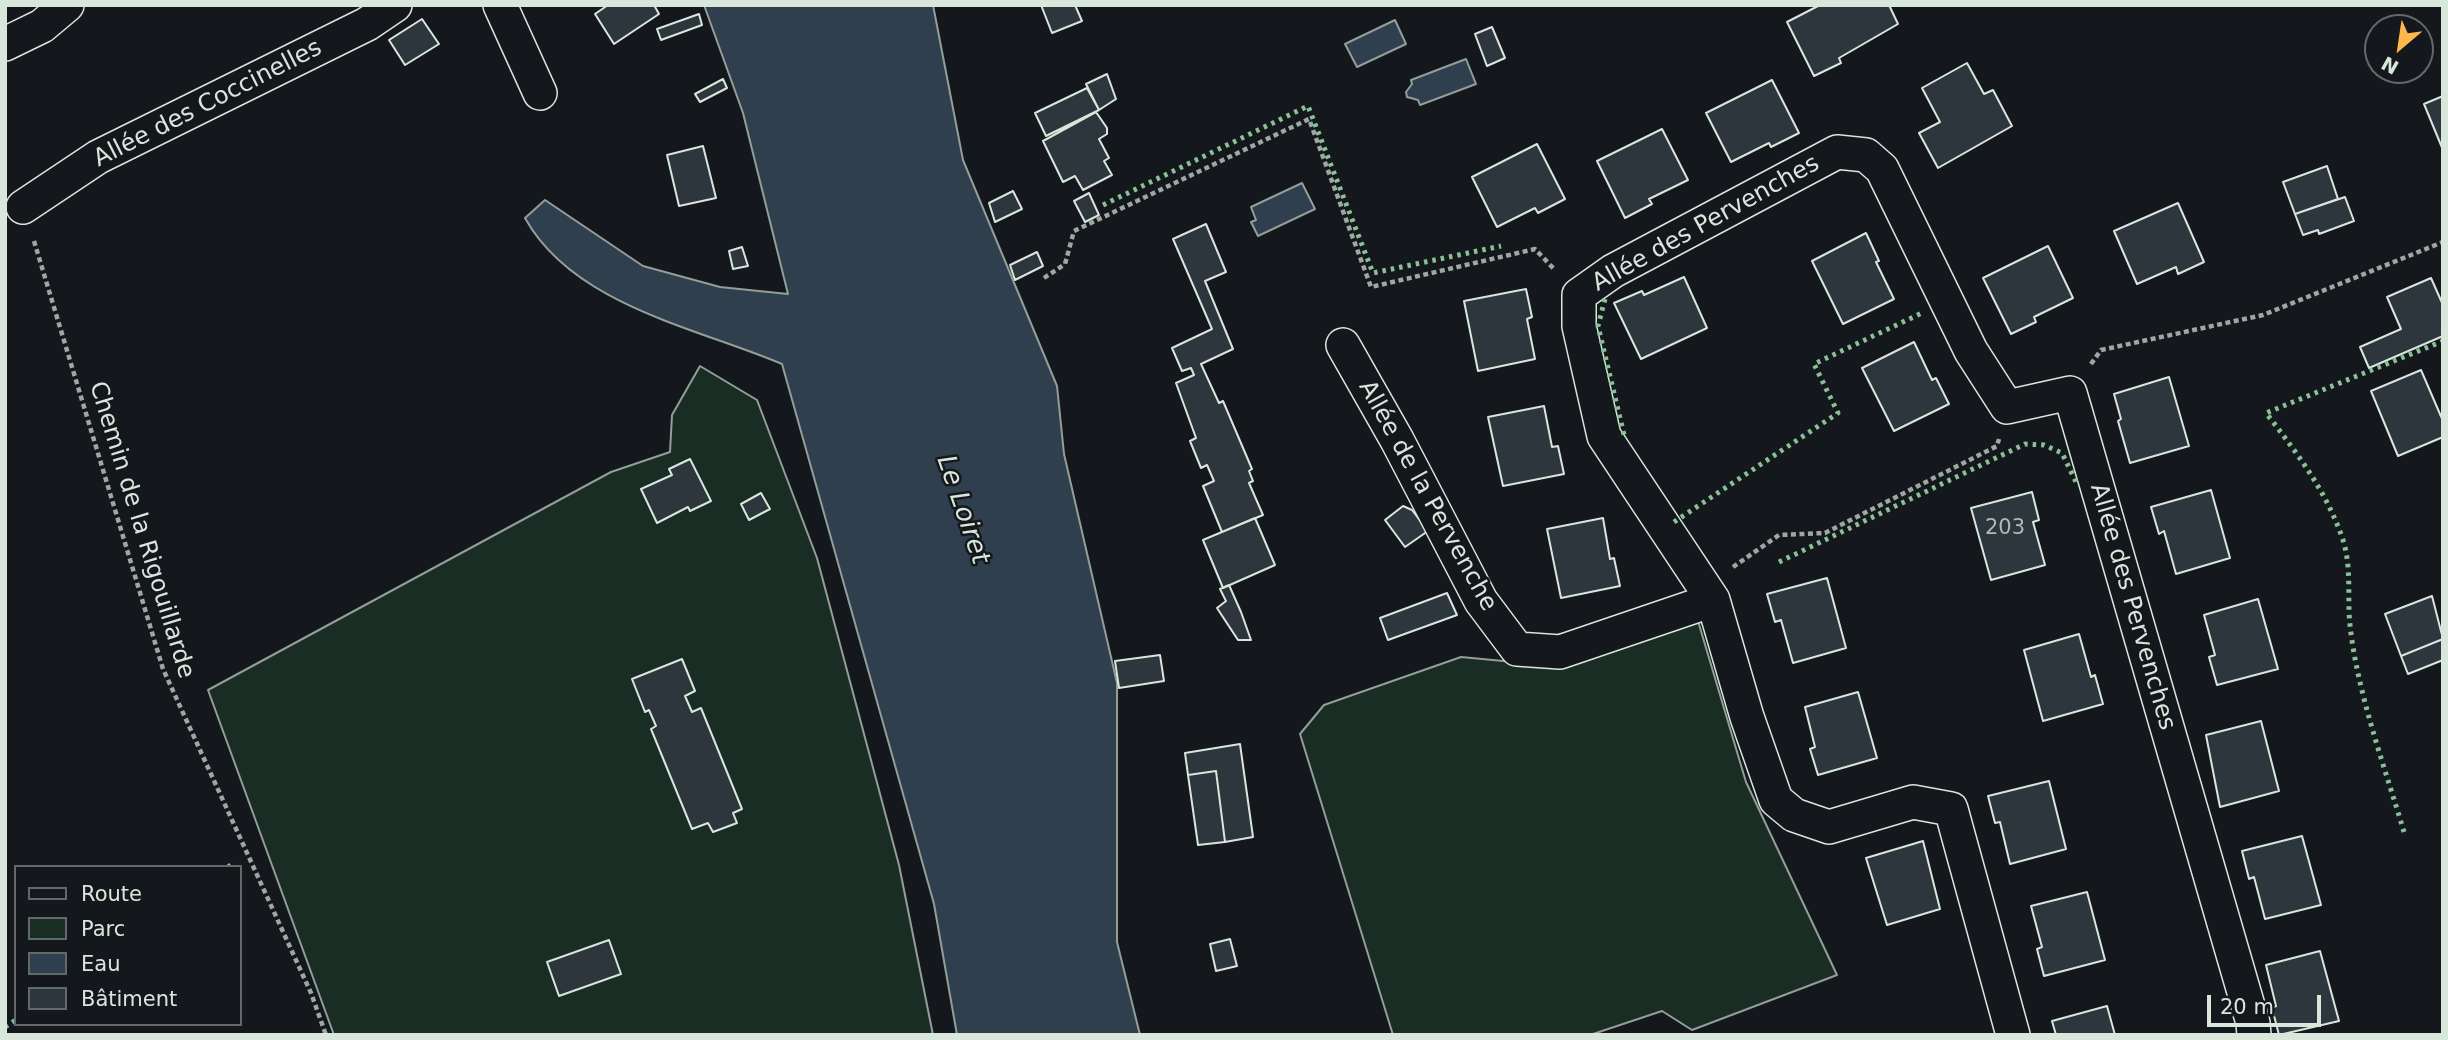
<!DOCTYPE html>
<meta charset="utf-8">
<style>
body{margin:0}
#map{position:relative;width:2448px;height:1040px;overflow:hidden;background:#14181c;font-family:"DejaVu Sans",sans-serif}
canvas{display:block}
.frame{position:absolute;inset:0;border:7px solid #d8e6dc;pointer-events:none}
.legend{position:absolute;left:14px;top:865px;width:228px;height:161px;box-sizing:border-box;background:#14181c;border:2px solid #626a69;margin:0;padding:9px 12px;list-style:none;font-size:21px;color:#d8e6dc}
.legend li{display:flex;align-items:center;gap:14px;height:35px}
.legend b{width:35px;border:2px solid #626a69}
.north{position:absolute;left:2364px;top:14px;width:70px;height:70px;box-sizing:border-box;background:#14181c;border:2px solid #626a69;border-radius:50%;rotate:209deg;font-size:19px;font-weight:700;line-height:28px;text-align:center;color:#d8e6dc}
.north::after{content:'';display:block;margin:auto;width:24px;height:32px;background:#ffb74d;clip-path:polygon(50% 0,100% 100%,50% 72%,0 100%)}
.scale{position:absolute;left:2207px;top:995px;width:114px;height:32px;box-sizing:border-box;border:4px solid #d8e6dc;border-top:0;padding-left:9px;font-size:21px;line-height:24px;white-space:nowrap;color:#d8e6dc;-webkit-text-stroke:5px #14181c;paint-order:stroke}
</style>
<div id="map">
<canvas width="2448" height="1040"></canvas>
<div class="frame"></div>
<ul class="legend">
<li><b style="height:9px;background:#14181c"></b>Route</li>
<li><b style="height:19px;background:#1a2d24"></b>Parc</li>
<li><b style="height:19px;background:#2f3f4d"></b>Eau</li>
<li><b style="height:19px;background:#2c363c"></b>Bâtiment</li>
</ul>
<div class="north">N</div>
<div class="scale">20 m</div>
</div>
<script>
const ctx = document.querySelector('canvas').getContext('2d');
ctx.lineJoin = 'round';
function fill(path, color) {
  ctx.fillStyle = color;
  ctx.fill(path, 'evenodd');
}
function trace(path, color, width, dash) {
  ctx.strokeStyle = color;
  ctx.lineWidth = width;
  ctx.lineCap = dash ? 'butt' : 'round';
  ctx.setLineDash(dash || []);
  ctx.stroke(path);
}
function drawText(font, color, halo, rows, align = 'center') {
  ctx.font = font + ' "DejaVu Sans",sans-serif';
  ctx.lineWidth = 5;
  ctx.setLineDash([]);
  ctx.textBaseline = 'middle';
  ctx.strokeStyle = halo;
  ctx.fillStyle = color;
  for (const [text, x, y, turn = 0] of rows) {
    ctx.save();
    ctx.translate(x, y);
    ctx.rotate((+turn || 0) * Math.PI / 180);
    ctx.textAlign = isNaN(turn) ? turn : align;
    if (halo) ctx.strokeText(text, 0, 0);
    ctx.fillText(text, 0, 0);
    ctx.restore();
  }
}
const green = new Path2D(`
 M700,366l57,34 60,158 82,307 34,170h-599l-126,-345 403,-218 59,-20 2,-37z
 M1698,621l48,161 91,193 -145,55 -30,-19 -72,24h-197l-93,-301 24,-29 137,-48 85,8z`);
fill(green, '#1a2d24');
trace(green, '#939e99', 2);
const water = new Path2D(`
 M704,5h229l30,155 94,226 7,68 53,229v259l23,93h-183l-23,-131 -152,-540c-85,-36 -209,-59 -257,-146l20,-18 98,66 77,21 68,7 -45,-181z
 M1395,20l11,24 -49,23 -12,-23z
 M1466,59l10,25 -56,21 -2,-5 -11,-3 -1,-5 6,-8 -1,-4z
 M1302,183l13,26 -57,27 -7,-14 5,-2 -5,-13z`);
fill(water, '#2f3f4d');
trace(water, '#939e99', 2);
const building = new Path2D(`
 M608,5h46l5,9 -45,30 -19,-30z
 M1041,5h34l7,16 -30,12z
 M1820,5h69l9,19 -59,34 2,5 -27,13 -27,-54z
 M699,14l3,11 -41,15 -4,-11z
 M422,19l17,25 -34,21 -16,-25z
 M1492,27l13,31 -18,8 -12,-32z
 M1967,63l17,31 9,-4 19,36 -74,42 -19,-35 21,-11 -18,-34z
 M1107,74l9,25 -17,11 -13,-26z
 M723,79l4,9 -27,14 -5,-8z
 M1772,80l27,53 -28,14 -2,-4 -38,19 -25,-49z
 M1087,88l12,22 -53,26 -11,-23z
 M2443,96v54l-19,-46z
 M1096,112l11,16v6l-8,5 10,19 -5,3 8,14 -29,15 -8,-14 -12,6 -20,-41z
 M1662,129l26,51 -39,19 3,5 -27,14 -28,-57z
 M1537,144l28,55 -27,14 -3,-5 -38,19 -25,-50z
 M703,146l13,52 -37,8 -12,-51z
 M2327,166l11,33 -43,15 -12,-32z
 M1013,191l9,18 -27,13 -6,-19z
 M1089,193l10,22 -14,7 -11,-21z
 M2345,197l9,24 -35,13 -1,-4 -15,5 -8,-21z
 M2178,203l26,59 -26,12 -2,-7 -39,17 -23,-53z
 M1206,224l20,48 -21,9 28,68 -32,15 18,39 4,-2 29,68 -3,2 4,10 -4,2 14,32 -41,17 -19,-46 11,-5 -7,-16 -6,3 -11,-27 6,-3 -20,-55 18,-8 -3,-7 -9,3 -10,-23 40,-19 -39,-90z
 M1866,233l13,28 -3,1 18,37 -51,25 -31,-63z
 M2048,246l25,52 -39,19 2,5 -25,12 -28,-56z
 M742,247l6,19 -15,3 -4,-18z
 M1037,252l6,14 -28,14 -5,-15z
 M1684,277l23,51 -66,31 -27,-56 28,-12 2,4z
 M2431,278l12,27v31l-74,32 -9,-21 41,-18 -14,-32z
 M1526,289l6,28 -5,2 8,40 -57,12 -14,-70z
 M1914,342l18,38 4,-2 13,26 -55,27 -32,-63z
 M2421,370l22,51v16l-45,19 -27,-65z
 M2169,377l20,69 -59,17 -12,-42 3,-2 -7,-25z
 M1544,406l8,41 6,-1 6,28 -61,12 -15,-69z
 M690,459l21,42 -21,10 -2,-4 -31,16 -16,-34 31,-14 -3,-6z
 M2211,490l19,68 -54,16 -12,-43 -5,3 -8,-27z
 M2032,492l7,28 -6,2 12,43 -54,15 -20,-72z
 M761,493l9,16 -21,11 -8,-16z
 M1403,506l9,4 16,21 -23,16 -20,-27z
 M1255,518l20,47 -52,23 -20,-48z
 M1603,518l7,41 4,-1 6,28 -59,12 -14,-69z
 M1827,578l19,70 -53,15 -12,-43 -6,2 -8,-28z
 M1229,585l12,27 10,28h-13l-21,-32 9,-7 -6,-12z
 M1447,593l10,22 -69,25 -8,-22z
 M2432,596l11,43 -42,17 -16,-42z
 M2258,599l20,70 -61,16 -8,-28 6,-2 -11,-40z
 M2079,634l12,43 4,-2 8,29 -60,17 -19,-71z
 M2443,639v21l-35,14 -7,-18z
 M1160,655l4,26 -45,7 -4,-27z
 M682,659l13,32 -10,5 7,16 9,-4 41,101 -9,4 4,10 -24,9 -5,-9 -16,6 -41,-100 5,-3 -7,-16 -4,2 -13,-33z
 M1858,692l19,66 -59,17 -8,-26 5,-2 -10,-40z
 M2261,721l18,70 -59,16 -14,-72z
 M1240,744l13,93 -28,5 -9,-71 -28,4 -3,-22z
 M1216,771l9,71 -27,3 -10,-70z
 M2049,781l17,68 -56,15 -10,-42 -5,1 -7,-27z
 M2302,836l19,69 -56,14 -11,-42 -5,2 -7,-28z
 M1923,841l17,68 -53,16 -21,-67z
 M2087,892l18,68 -61,16 -7,-27 5,-2 -11,-41z
 M1230,939l7,27 -21,5 -6,-27z
 M609,940l12,34 -62,22 -12,-34z
 M2320,951l19,70 -60,14 -7,-27 4,-2 -10,-41z
 M2107,1006l8,29h-59l-4,-14z`);
fill(building, '#2c363c');
trace(building, '#d8e6dc', 2);
const street = new Path2D(`
 M500,5l40,88
 M5,44l37,-18 25,-21
 M23,207l75,-50 269,-133 28,-19
 M1343,345l54,95 84,161 36,48 43,3 153,-52
 M2013,1035l-62,-226 -38,-7 -84,25 -35,-12 -18,-15 -29,-83 -34,-117 -109,-164 -25,-110v-31l34,-24 224,-119 29,3 16,14 89,182 36,56 63,-14 183,630 1,12`);
trace(street, '#d8e6dc', 36);
trace(new Path2D(`
 M34,241l129,428 148,324 15,42
 M1044,278l21,-14 9,-33 235,-112 62,168 164,-38 19,20
 M2091,364l10,-14 162,-35 180,-73
 M1733,567l46,-32 46,-2 172,-87 2,-7`), '#9da8a2', 4.5, [5, 3.5]);
trace(street, '#14181c', 33);
trace(new Path2D(`
 M1103,205l205,-99 65,167 128,-27
 M1605,299l-7,27 27,113
 M1674,522l164,-109 -24,-49 110,-52
 M1779,562l246,-118 19,1 18,8 15,31
 M2404,832c-19,-64 -47,-140 -54,-207 -3,-28 2,-56 -7,-85 -16,-48 -46,-87 -77,-127l177,-72
 M228,867l7,-5
 M5,1027l11,-7`), '#8ac095', 5, [3.5, 5]);
drawText('21px', '#adbab4', null, [
 ["203",2005,529]
]);
drawText('24px', '#d8e6dc', '#14181c', [
 ["Allée des Coccinelles",208,104,-27],
 ["Allée des Pervenches",1706,224,-29],
 ["Allée de la Pervenche",1427,496,61],
 ["Chemin de la Rigouillarde",141,530,73],
 ["Allée des Pervenches",2132,607,74]
]);
drawText('italic 26px', '#d8e6dc', '#14181c', [
 ["Le Loiret",962,510,71]
]);
</script>
